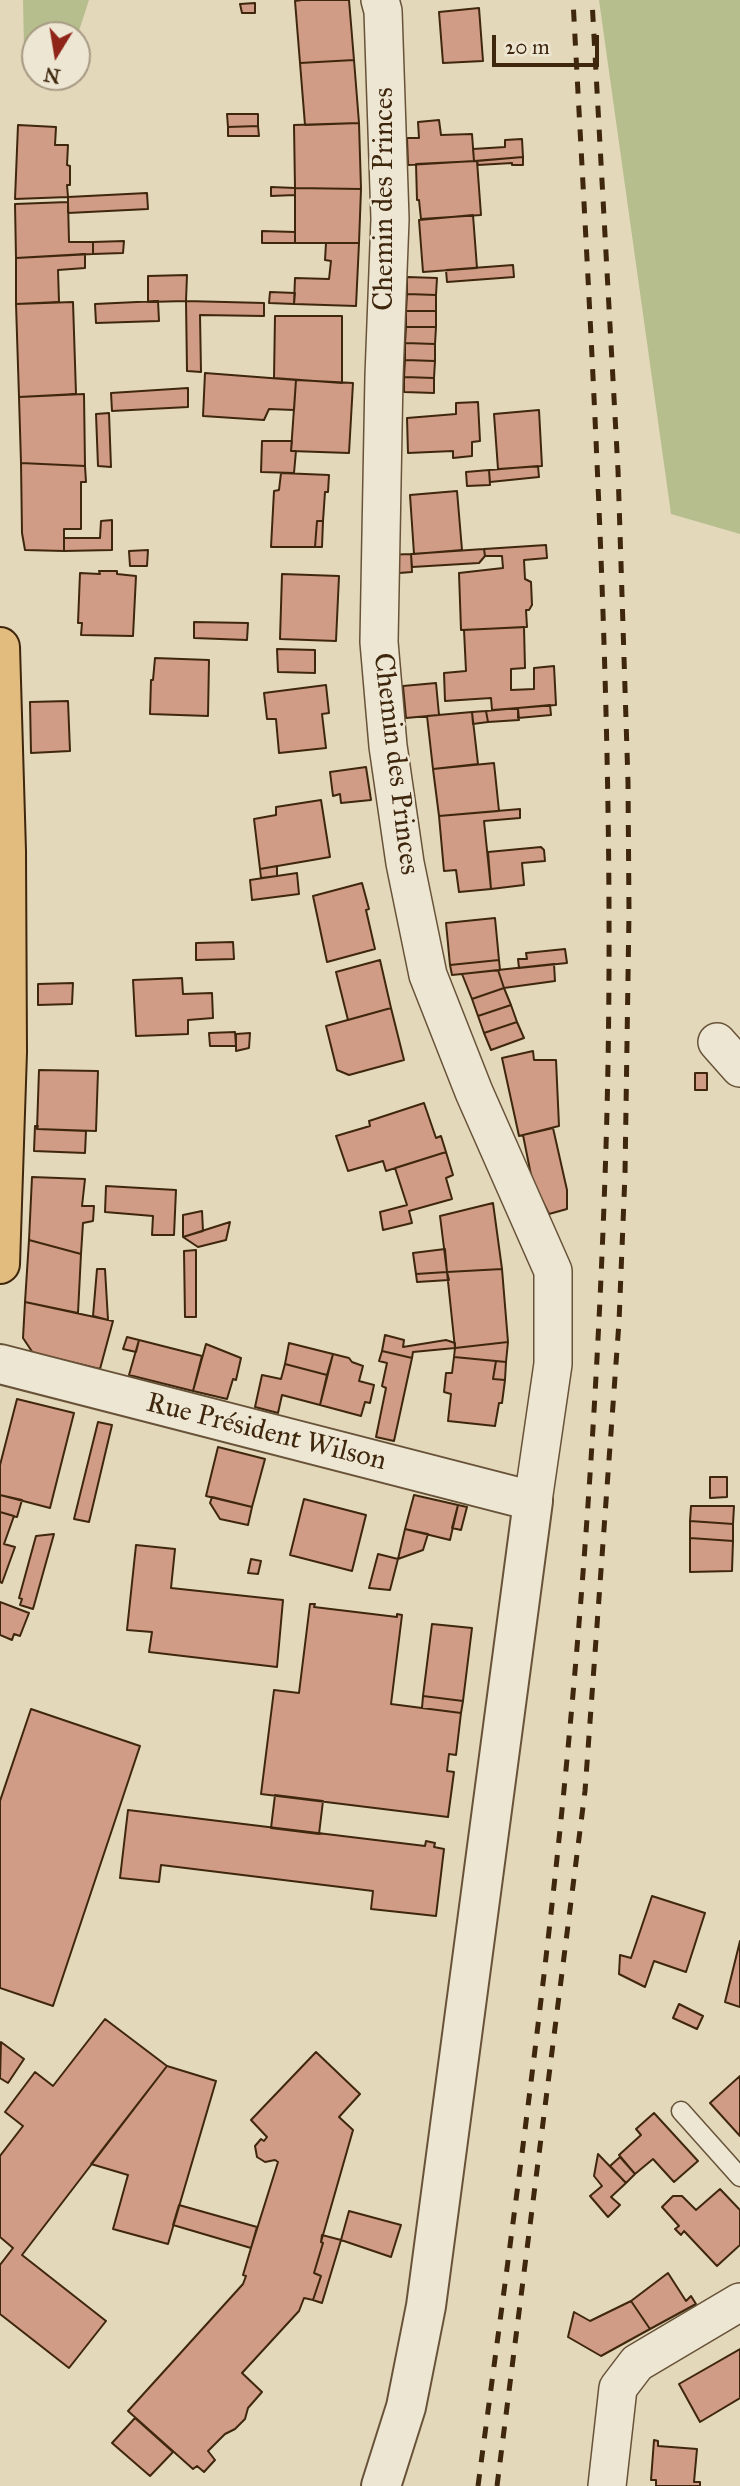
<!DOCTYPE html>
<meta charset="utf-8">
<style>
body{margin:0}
#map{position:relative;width:740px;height:2486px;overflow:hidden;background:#e4d8bb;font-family:"IM FELL Great Primer",serif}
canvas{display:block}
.north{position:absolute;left:21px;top:21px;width:70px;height:70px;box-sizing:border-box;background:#ede6d3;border:2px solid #a79a84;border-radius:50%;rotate:191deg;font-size:19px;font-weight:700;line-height:28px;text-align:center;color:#3f270e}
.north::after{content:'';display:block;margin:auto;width:24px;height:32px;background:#8f2418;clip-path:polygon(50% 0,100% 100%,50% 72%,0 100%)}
.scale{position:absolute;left:492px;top:35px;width:107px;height:32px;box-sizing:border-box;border:4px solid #3f270e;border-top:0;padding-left:9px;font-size:21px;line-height:24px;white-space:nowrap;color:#3f270e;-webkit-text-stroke:5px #ede6d3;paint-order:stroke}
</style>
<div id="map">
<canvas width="740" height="2486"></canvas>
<div class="north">N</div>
<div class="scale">20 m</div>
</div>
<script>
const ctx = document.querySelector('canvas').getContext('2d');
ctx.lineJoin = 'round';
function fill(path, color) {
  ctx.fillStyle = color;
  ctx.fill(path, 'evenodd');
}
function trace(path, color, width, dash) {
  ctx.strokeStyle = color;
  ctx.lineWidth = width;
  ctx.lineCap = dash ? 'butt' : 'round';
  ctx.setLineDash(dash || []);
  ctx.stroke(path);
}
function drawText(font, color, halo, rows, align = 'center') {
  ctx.font = font + ' "IM FELL Great Primer",serif';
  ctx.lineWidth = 5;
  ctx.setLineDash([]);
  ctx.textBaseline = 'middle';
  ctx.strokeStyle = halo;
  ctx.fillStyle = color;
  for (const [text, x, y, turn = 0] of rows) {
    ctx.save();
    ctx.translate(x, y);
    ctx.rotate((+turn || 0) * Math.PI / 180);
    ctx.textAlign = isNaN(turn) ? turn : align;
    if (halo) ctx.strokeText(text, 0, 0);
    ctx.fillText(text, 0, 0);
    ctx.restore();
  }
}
fill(new Path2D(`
 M23,0h66l-11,34 -43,1v11l-11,3z
 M599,0h141v534l-69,-20z`), '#b7be8e');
const building = new Path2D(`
 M302,0h47l5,60 -54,3 -5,-62z
 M255,3v10h-13l-2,-9z
 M479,8l4,53 -40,2 -4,-51z
 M354,60l5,63 -54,2 -5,-62z
 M227,114h31v12l-30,1z
 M439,120l2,15 31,-1 2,27 -66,4 -1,-27h12l-1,-16z
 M359,123l2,66 -66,-1 -1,-63z
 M18,125l38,2 -1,18h13l-1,20 3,1v19h-3l1,12 -53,2z
 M258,126l1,10h-31v-9z
 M522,139l1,18 -49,4 -1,-12 32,-2v-7z
 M523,157v8h-11v-2l-34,2 -1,-4z
 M477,161l4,54 -60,4 -2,-19h-2l-1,-36z
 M271,187l24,1v7l-24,1z
 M295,188l66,1 -2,54h-64z
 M147,193l1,16 -80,4v-16z
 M68,202l1,40h24v12l-77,4 -1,-54z
 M473,215l4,53 -54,4 -4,-52z
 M262,231l33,1v11h-33z
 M124,241l-1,12 -30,1v-12z
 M326,243h33l-3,63 -62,-2 1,-26 34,1 2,-18 -6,-1z
 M85,254v14l-27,2 1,32 -43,2v-46z
 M513,265l1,12 -67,5 -1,-12z
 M187,275l-1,26 -38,1v-26z
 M407,277l30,1 -1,17 -29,-1z
 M270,292l25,1 -1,11 -25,-1z
 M407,294l29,1v16h-30z
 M158,301l1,20 -63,2 -1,-19z
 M186,301l78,2v13l-64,-1 1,57 -14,-1z
 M73,302l3,92 -57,3 -3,-93z
 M406,311h30v16h-30z
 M275,316h67v67l-68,-5z
 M406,327h30l-1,17 -30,-1z
 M405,343l30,1v17l-30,-1z
 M405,360l30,1 -1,17 -30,-1z
 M205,373l91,7 -2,30 -25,-1 -5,11 -61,-4z
 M404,377l30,1v15l-30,-1z
 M296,380l57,3 -4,70 -58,-2z
 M188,388v19l-76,4 -1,-18z
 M84,394l1,72 -64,-3 -2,-66z
 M478,402l2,39 -8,1v14l-19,2v-7l-45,2 -1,-35 49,-4v-11z
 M539,410l3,56 -44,3 -4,-55z
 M109,413l2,54 -13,-1 -2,-52z
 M262,441h30l-1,10h5l-2,22 -33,-1z
 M21,463l64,3 1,16h-5v47h-17v22l-39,-1 -3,-17z
 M538,466l1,11 -49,5 -1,-12z
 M489,470l1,15 -23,1 -1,-14z
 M281,473l48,2 -1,17h-3l-2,29h-6l-2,26h-44l3,-56 5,-1z
 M457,491l5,59 -48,4 -4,-59z
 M112,520v30l-48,1v-13h36l1,-17z
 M317,521h6l-1,26h-7z
 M546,545l1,13 -23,2 1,19 6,3 1,23 -3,5h-3l1,17 -66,3 -2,-57 44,-5 -1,-12h-17l-1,-7z
 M484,549l1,7 -6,7 -67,4 -1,-13z
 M148,550l-1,16h-17l-1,-15z
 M411,554l1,18 -26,2 -1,-19z
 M99,571h18v3l19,2 -3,60 -52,-1 1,-12h-4l2,-50 20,1z
 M282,574l57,2 -3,65 -56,-2z
 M194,622l54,1 -1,17 -53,-2z
 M524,627l1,41 -14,1v21l23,-1v-21l20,-2 2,39 -64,5 -1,-12 -46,3 -1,-28 22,-2 -2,-41z
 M277,649l38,1v23l-37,-1z
 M155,658l54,2 -1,56 -58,-2 1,-34h2z
 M436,683l3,32 -33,3 -3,-32z
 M326,685l3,28 -7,1 4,34 -47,5 -3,-34h-9l-3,-26z
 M68,701l2,50 -39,2 -1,-51z
 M550,705l1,10 -33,3v-10z
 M518,708l1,12 -31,2 -2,-11z
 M486,711l2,11 -15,2 -1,-12z
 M472,712l6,52 -45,5 -6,-53z
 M494,763l5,48 -60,5 -6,-47z
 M366,767l5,33 -30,3 -1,-9 -7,2 -3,-24z
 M321,800l9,57 -70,12 -6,-50 22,-4v-8z
 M520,809v9l-36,3 7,68 -32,3 -3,-22 -12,1 -5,-55z
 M541,847l3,3 1,11 -23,2 2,22 -33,4 -3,-37z
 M277,866v10l-16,2 -1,-9z
 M297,873l2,21 -47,6 -2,-20z
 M362,883l7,26 -3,1 9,39 -48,13 -14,-66z
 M495,918l4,42 -49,5 -4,-42z
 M233,942l1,17 -38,1v-17z
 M565,949l2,14 -48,5 -1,-9h9l-1,-6z
 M380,960l11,48 -43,12 -12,-48z
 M499,960l1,10 -48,5 -2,-10z
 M554,964l1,17 -51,7 -6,-18z
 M498,970l6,18 -32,11 -10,-25z
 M182,978l1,16 29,-1 1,25 -25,2v14l-52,2 -3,-56z
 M73,983l-1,21 -34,1v-21z
 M504,988l7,17 -33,11 -6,-17z
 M511,1005l6,17 -33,11 -6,-17z
 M391,1008l13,52 -55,15 -12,-5 -11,-44z
 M517,1022l7,16 -33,12 -7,-17z
 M235,1032l1,14h-26l-1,-13z
 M250,1033l-1,15 -13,3v-17z
 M533,1051l1,9h22l3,66 -40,10 -17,-78z
 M39,1070l59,1 -2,60 -59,-2z
 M695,1073h12v17h-12z
 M424,1103l12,35 5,-2 5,16 -60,19 -3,-10 -35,10 -12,-35 34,-10 -1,-5z
 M35,1126h3l-1,3 49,2 -1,22 -51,-2z
 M553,1128l14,62v19l-18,5 -17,-34 -9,-45z
 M446,1152l7,23 -7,3 6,21 -43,12 3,12 -29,7 -3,-18 27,-7 -12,-37z
 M32,1177l53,2 -3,27h12l-1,15 -10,2 -2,31 -52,-14z
 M106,1186l70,4 -2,45h-22l1,-19 -48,-4z
 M493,1203l9,66 -55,3 -7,-56z
 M202,1211l1,20 -20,6v-22z
 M230,1222l-4,18 -28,7 -15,-10z
 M29,1240l52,14 -3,59 -53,-11z
 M445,1249l2,23 -31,2 -3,-21z
 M196,1250v67h-11l-1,-66z
 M97,1269h8l3,51 -15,-4z
 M502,1269l6,73 -53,6 -8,-76z
 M447,1272l2,8 -32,2 -1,-8z
 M25,1302l88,19 -13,48 -67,-16 -10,-15z
 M385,1335l19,5 -1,7 43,-7 9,3v5l-42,4 -1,6 -30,-7z
 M127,1337l12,3 -3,12 -13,-3z
 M139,1340l63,16 -9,35 -64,-16z
 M508,1342l-2,20 -52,-5 1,-9z
 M289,1343l44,11 -6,21 -42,-11z
 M206,1344l35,14 -5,22 -3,-1 -6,20 -34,-8z
 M382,1351l30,7 -18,83 -18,-4 10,-49 -4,-2 5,-23 -8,-2z
 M333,1354l16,4 3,4 11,4 -4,15 15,4 -4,18 -5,-1 -4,14 -41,-11z
 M454,1357l42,4 -3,18 12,1 -3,23h-3l-4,23 -47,-5 3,-27 -7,-2 2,-19h6z
 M496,1361l10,1 -1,18 -12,-1z
 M285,1364l42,11 -7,30 -38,-10 -4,18 -23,-6 7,-32 19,4z
 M17,1399l57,14 -24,95 -50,-13v-30z
 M98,1422l14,3 -23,97 -15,-3z
 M218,1447l47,12 -13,48 -46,-11z
 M710,1477h17v20l-17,1z
 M0,1495l22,5 -5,17 -17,-5z
 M414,1495l44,10 -8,35 -45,-11z
 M212,1497l40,10 -4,18 -28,-6 -10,-16z
 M304,1499l62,16 -14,56 -62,-16z
 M458,1505l9,2 -6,23 -9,-2z
 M691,1506h43l-1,18 -43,-3z
 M0,1512l14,4 -10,28 11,3 -13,36 -2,-1z
 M690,1521l43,3v17l-43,-3z
 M405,1529l23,5 -5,16 -25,9z
 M54,1534l-21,75 -13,-4 2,-6 -3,-1 17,-62z
 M690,1538l43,3 -1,30 -42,1z
 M136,1545l39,4 -4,39 112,12 -6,67 -128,-15 3,-20 -25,-2z
 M378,1554l20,5 -8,31 -21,-2z
 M251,1559l10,2 -3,13 -10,-1z
 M0,1602l29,11 -9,23 -6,-2 -2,6 -12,-5z
 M310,1604h5l-1,3 83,10v-3l5,1 -11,89 70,9 -5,42 -7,-1 -2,17 7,1 -6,45 -187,-23 13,-104 25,3z
 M432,1624l40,4 -9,73 -40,-5z
 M423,1696l40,5 -2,12 -39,-5z
 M31,1709l109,37 -87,260 -53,-18v-187z
 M275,1795l48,6 -4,33 -48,-6z
 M128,1810l297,36 1,-5 9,2 -1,4 10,2 -8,67 -65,-7 2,-18 -212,-26 -2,17 -39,-4z
 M652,1896l53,17 -19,59 -32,-11 -9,26 -26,-13 1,-19 11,3z
 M740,1941v66l-15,-5z
 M679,2004l24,12 -6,13 -24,-11z
 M105,2019l62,47 -145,189 84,66 -37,47 -69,-54v-49l13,-17 -13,-11v-81l23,-30 -18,-14 30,-40 18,14z
 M1,2042l23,17 -16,24 -8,-5z
 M316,2052l44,42 -21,23 14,13 -32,112 2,1 -9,30 7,3 -8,24 -9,-2 -5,13 -57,62 20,19 -14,16 -3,11 -10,10 -10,5 -17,17 7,9 -11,12 -7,-6 -4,3 -65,-58 115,-127 3,-8 -3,-1 8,-27 27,-86 -3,-2 -10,2 -8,-5 -2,-11 6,-7 3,2 3,-4 -16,-17z
 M167,2066l49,15 -48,163 -55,-15 15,-54 -37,-11z
 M740,2076v60l-30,-33z
 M654,2113l44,48 -24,21 -21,-23 -18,15 -16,-19 22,-20 -5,-6z
 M598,2154l28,29 -15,14 9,8 -12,12 -18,-21 12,-10 -8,-10z
 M620,2157l15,17 -9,9 -16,-17z
 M720,2189l20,21v35l-23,21 -33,-35 -3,4 -6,-6 4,-3 -17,-19 11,-11h9l14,14z
 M179,2205l78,22 -6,21 -78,-23z
 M349,2211l52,14 -10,32 -50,-17z
 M322,2235l19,5 -19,63 -9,-3 8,-24 -7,-3 9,-30 -2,-1z
 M668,2273l18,28 5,-5 5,8 -46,25 -19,-28z
 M631,2301l19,28 -49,27 -33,-19 6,-25 16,9z
 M740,2349v49l-40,24 -21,-38z
 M135,2418l38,34 -23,24 -38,-33z
 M654,2440l4,1v5l39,3 -3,33h6v4h-44v-6h-5z`);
fill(building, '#d19c85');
trace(building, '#3f270e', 2);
const service = new Path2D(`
 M681,2111l59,66`);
const minor = new Path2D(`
 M380,0l3,11 7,208 -6,157 -5,266 9,104 17,117 23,112 46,117 79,179v93l-20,137
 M717,1042l23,26
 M607,2486l11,-98 19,-25 103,-61`);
const tertiary = new Path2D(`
 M0,1364l533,137 -107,805 -20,101 -25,79`);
const primary = new Path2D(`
 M0,647l6,204 1,201 -7,212`);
trace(service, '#685339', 21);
trace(minor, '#685339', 40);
trace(tertiary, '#685339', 42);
trace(primary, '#3f270e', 42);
trace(service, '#ede6d3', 18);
trace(minor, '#ede6d3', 37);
trace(tertiary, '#ede6d3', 38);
trace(primary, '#e2bc7e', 38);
trace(new Path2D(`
 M478,2486c27,-203 55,-406 77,-609 25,-232 42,-467 50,-700 14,-393 -11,-785 -32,-1177
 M497,2486l88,-695 34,-469 6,-148 4,-262 -1,-130 -10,-312 -26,-470`), '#3f270e', 5, [12, 12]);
drawText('28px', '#3f270e', '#ede6d3', [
 ["Chemin des Princes",385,199,-90],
 ["Chemin des Princes",395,764,83],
 ["Rue Président Wilson",266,1433,14]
]);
</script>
